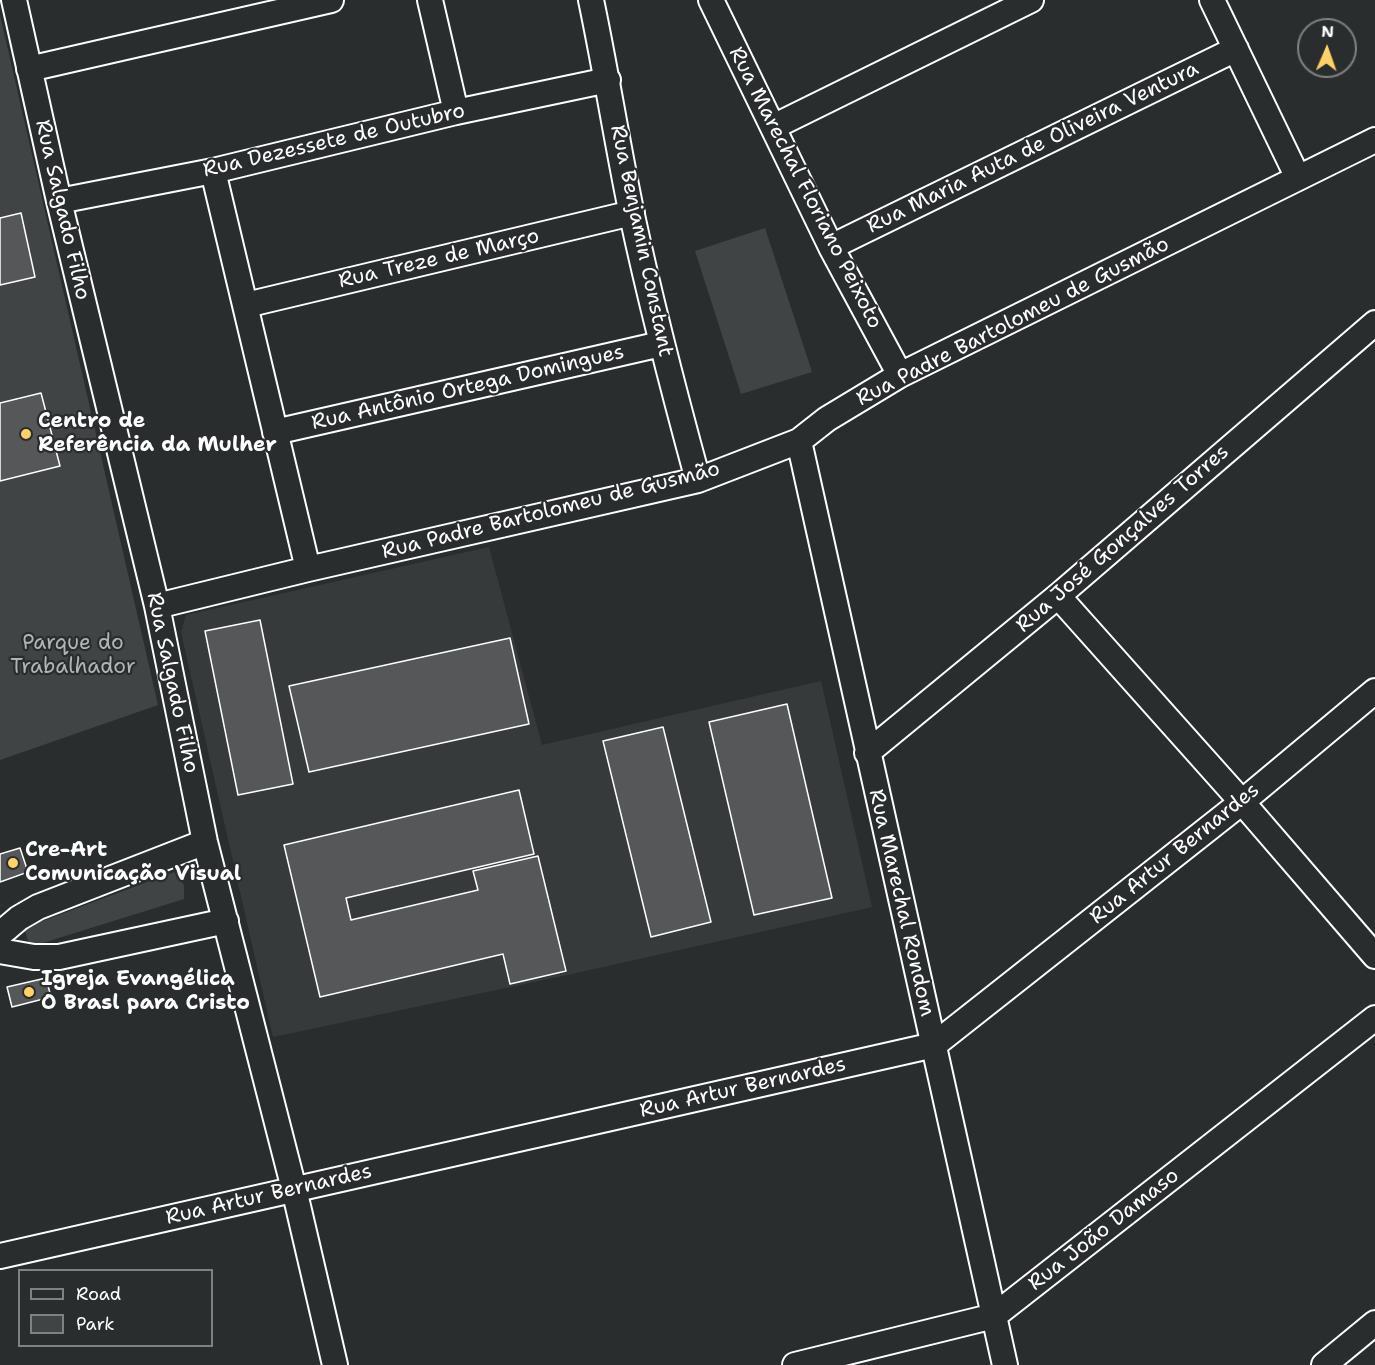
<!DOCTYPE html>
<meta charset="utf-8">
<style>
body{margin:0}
#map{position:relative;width:1375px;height:1365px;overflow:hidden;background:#2a2d2e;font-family:"Shantell Sans",sans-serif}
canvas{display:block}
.legend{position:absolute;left:18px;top:1269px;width:195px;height:78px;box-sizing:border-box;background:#2a2d2e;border:2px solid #7f8182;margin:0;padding:8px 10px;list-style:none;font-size:18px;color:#fff}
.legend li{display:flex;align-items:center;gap:12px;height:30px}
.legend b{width:30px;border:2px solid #7f8182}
.north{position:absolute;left:1297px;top:18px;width:60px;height:60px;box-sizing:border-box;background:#2a2d2e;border:2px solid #7f8182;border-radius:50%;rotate:2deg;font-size:16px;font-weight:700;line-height:24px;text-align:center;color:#fff}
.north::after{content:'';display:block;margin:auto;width:21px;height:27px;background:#ffd166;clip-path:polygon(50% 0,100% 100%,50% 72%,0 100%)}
</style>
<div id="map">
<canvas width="1375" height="1365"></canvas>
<ul class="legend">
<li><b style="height:8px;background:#2a2d2e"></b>Road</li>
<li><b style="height:16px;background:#414445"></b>Park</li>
</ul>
<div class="north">N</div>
</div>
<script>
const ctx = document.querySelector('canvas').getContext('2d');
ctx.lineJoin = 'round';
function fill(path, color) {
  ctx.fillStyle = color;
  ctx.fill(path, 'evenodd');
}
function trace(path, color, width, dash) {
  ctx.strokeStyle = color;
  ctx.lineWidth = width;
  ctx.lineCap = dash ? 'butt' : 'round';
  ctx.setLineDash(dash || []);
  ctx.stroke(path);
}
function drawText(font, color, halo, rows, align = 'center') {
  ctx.font = font + ' "Shantell Sans",sans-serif';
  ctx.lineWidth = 4.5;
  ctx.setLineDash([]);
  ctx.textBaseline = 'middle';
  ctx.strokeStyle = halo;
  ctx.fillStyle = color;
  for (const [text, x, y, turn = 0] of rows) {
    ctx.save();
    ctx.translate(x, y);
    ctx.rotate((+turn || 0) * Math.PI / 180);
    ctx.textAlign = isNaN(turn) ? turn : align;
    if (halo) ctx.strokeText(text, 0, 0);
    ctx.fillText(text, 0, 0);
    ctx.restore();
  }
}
fill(new Path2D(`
 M489,547l53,198 279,-64 51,226 -300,67 -299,63 -92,-405 5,-17z`), '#373a3b');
fill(new Path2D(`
 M0,15l158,690 -158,55z
 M765,228l47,144 -71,22 -46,-143z
 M174,872l10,13v14l-154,48 -6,-19z`), '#414445');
const building = new Path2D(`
 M21,213l14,64 -35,8v-67z
 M41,393l19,73 -60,15v-78z
 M260,620l33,164 -55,11 -33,-164z
 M510,638l19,86 -220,48 -20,-86z
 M787,704l45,194 -78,17 -45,-193z
 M663,727l48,195 -60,15 -48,-196z
 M519,790l15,64 -188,44 5,22 127,-30 -5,-19 65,-15 28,115 -56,13 -7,-30 -183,43 -36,-152z
 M20,848l8,24 -28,10v-28z
 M46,978l5,19 -39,10 -5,-20z`);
fill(building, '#555758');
trace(building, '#fff', 1.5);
const minor = new Path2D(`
 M14,0l45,201 98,405 48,236 89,347 41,176
 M430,0l26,112
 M591,0c15,71 26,143 41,215 19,89 42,177 66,265
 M711,0l120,247 69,128
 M1212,0l86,178
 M29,69l302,-69
 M773,127l258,-127
 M213,171l95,398
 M59,201l154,-30 243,-59 152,-32
 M831,247l405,-198
 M246,305l386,-92
 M275,432l386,-88
 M799,441l206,924
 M1058,596l184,206 133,154
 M157,606l151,-37 390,-89 101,-39 28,-22 73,-44 475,-235
 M867,753l191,-157 317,-273
 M0,934l19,-16 19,-11 167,-65
 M0,951l34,6h25l167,-36
 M0,1256l934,-211 308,-243 133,-111
 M795,1365l199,-49 381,-298
 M1324,1365l51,-42`);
trace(minor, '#fff', 28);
trace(minor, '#2a2d2e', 24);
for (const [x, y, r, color] of [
 [26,434,6,"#ffd166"],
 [13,863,6,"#ffd166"],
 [29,992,6,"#ffd166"]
]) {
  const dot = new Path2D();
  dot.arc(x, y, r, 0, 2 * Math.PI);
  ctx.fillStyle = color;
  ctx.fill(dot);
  trace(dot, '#2a2d2e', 2);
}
drawText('21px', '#fff', '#2a2d2e', [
 ["Rua Dezessete de Outubro",334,141,-13],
 ["Rua Maria Auta de Oliveira Ventura",1033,148,-26],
 ["Rua Marechal Floriano Peixoto",805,188,63],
 ["Rua Salgado Filho",62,210,77],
 ["Rua Benjamin Constant",641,241,78],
 ["Rua Treze de Março",439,259,-13],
 ["Rua Padre Bartolomeu de Gusmão",1013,322,-27],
 ["Rua Antônio Ortega Domingues",468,388,-13],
 ["Rua Padre Bartolomeu de Gusmão",551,511,-14],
 ["Rua José Gonçalves Torres",1123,539,-41],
 ["Rua Salgado Filho",172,683,78],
 ["Rua Artur Bernardes",1175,854,-39],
 ["Rua Marechal Rondom",901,903,77],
 ["Rua Artur Bernardes",743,1088,-13],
 ["Rua Artur Bernardes",269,1195,-13],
 ["Rua João Damaso",1104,1230,-38]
]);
drawText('bold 21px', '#fff', '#2a2d2e', [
 ["Centro de",38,422],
 ["Referência da Mulher",38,446],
 ["Cre-Art",25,851],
 ["Comunicação Visual",25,875],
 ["Igreja Evangélica",41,980],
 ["O Brasl para Cristo",41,1004]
], 'left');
drawText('21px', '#b3b4b5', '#2a2d2e', [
 ["Parque do",73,644],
 ["Trabalhador",73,668]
]);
</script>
